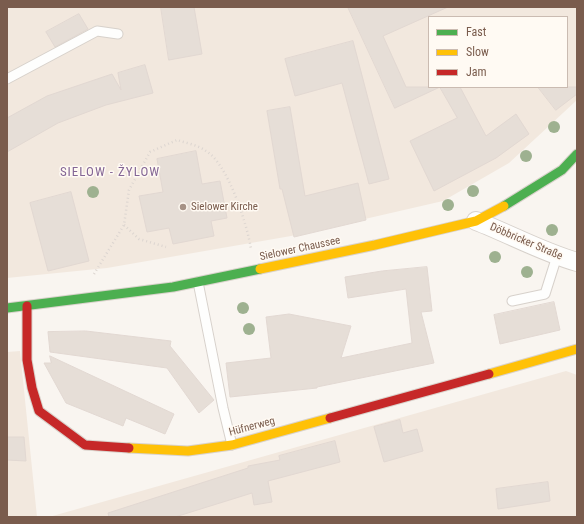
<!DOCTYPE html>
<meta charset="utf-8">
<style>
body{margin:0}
#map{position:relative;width:584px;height:524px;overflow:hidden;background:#f9f5f0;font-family:"Roboto Condensed",sans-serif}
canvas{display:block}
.frame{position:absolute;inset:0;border:8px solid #7a5c4d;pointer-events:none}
.legend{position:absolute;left:428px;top:16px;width:140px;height:72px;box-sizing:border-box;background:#fffaf3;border:1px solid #cabbb1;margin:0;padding:5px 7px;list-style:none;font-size:12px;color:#7a5c4d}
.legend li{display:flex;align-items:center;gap:8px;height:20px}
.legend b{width:20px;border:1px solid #cabbb1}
</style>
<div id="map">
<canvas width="584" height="524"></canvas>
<div class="frame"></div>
<ul class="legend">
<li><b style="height:5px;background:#4caf50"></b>Fast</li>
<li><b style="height:5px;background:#ffc107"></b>Slow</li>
<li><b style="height:5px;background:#c62828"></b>Jam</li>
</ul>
</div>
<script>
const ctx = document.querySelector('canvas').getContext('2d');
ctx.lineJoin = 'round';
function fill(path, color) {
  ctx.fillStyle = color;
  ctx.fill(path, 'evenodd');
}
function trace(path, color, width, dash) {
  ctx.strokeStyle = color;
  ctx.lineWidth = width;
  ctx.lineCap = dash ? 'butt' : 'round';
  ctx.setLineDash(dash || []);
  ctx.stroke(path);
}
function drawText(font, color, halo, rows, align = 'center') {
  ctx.font = font + ' "Roboto Condensed",sans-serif';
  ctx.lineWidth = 3;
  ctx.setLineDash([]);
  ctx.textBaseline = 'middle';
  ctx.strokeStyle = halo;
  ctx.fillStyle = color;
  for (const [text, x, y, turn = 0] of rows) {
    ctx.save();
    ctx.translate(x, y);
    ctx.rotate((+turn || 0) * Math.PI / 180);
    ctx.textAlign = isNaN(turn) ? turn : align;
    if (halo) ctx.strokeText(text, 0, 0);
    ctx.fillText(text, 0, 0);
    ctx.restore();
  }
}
fill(new Path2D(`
 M7,7h570v93l-68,63 -66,38 -152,35 -184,32 -100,10zM429,17h138v70h-138z
 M20,351l17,166h-30v-165z
 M566,371l11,4v142h-528z`), '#f2e8de');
const building = new Path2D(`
 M161,7h33l8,47 -33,6z
 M348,7h100l-65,29 23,51h34l-45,21z
 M79,14l9,15 -33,18 -9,-15z
 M353,41l36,138 -20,5 -27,-101 -47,13 -10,-37z
 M145,65l8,28 -47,12 -48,18 -51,29v-34l40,-22 65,-22 9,16 -3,-17z
 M440,87h20l26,49 30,-22 13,20 -33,24 -62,33 -24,-50 47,-23z
 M538,87h39v7l-21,16z
 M290,107l15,89 53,-13 8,37 -72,17 -12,-48h-2l-13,-78z
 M196,151l6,33 18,-3 7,37 -16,3 3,15 -41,8 -4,-16 -22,4 -8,-36 24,-4 -6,-33z
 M71,192l18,69 -41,10 -18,-68z
 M427,267l5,44 -11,1 13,51 -117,24v1l-87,9 -4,-34 45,-5 -5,-41 23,-3 62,12 -10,32 71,-15 -6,-54 -58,9 -3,-21 37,-6z
 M554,302l6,28 -60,14 -6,-29z
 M86,331l85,10 -1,5 44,54 -15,13 -32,-45 -117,-16 -2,-20z
 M50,356l124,58 -9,20 -39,-16 -3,8 -57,-23 -22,-40h7z
 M400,420l3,13 14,-4 6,22 -39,11 -10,-35z
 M7,437h17l2,24 -19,-1z
 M335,441l5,21 -72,19 4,21 -18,3 -2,-12 -77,24h-66l-1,-4 140,-45v-2l32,-6 -1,-4z
 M548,482l2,19 -52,8 -2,-20z`);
fill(building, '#e6ded7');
trace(building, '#e2d8d2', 1);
const lane = new Path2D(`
 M7,79l90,-48 21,3
 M198,282l25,126 9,37
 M512,301l33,-7 12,-38`);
const street = new Path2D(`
 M476,221c34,13 66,31 101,41`);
const fast = new Path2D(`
 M504,206l58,-36 15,-16
 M7,308l166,-21 87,-18`);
const slow = new Path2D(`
 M260,269l115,-24 101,-24 28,-15
 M489,374l88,-25
 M129,448l59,3 44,-6 98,-27`);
const jam = new Path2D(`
 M27,306v54l5,28 7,23 46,34 44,3
 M330,418l159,-44`);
trace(lane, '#d7d1cb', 11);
trace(street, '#d7d1cb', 20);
trace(fast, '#d9d2cb', 11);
trace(slow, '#d9d2cb', 11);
trace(jam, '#d9d2cb', 11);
trace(new Path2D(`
 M124,225l15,14 27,8
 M94,274l30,-49 5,-35 21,-38 27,-12c9,3 21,5 29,11 22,13 41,73 45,98`), '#dcd5d0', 2.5, [1, 3]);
trace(lane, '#fefefd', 9);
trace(street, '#fefefd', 18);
trace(fast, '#4caf50', 9);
trace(slow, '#ffc107', 9);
trace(jam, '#c62828', 9);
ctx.fillStyle = '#9eb190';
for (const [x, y] of [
 [554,127],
 [526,156],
 [473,191],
 [93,192],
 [448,205],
 [552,230],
 [495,257],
 [527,272],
 [243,308],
 [249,329]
]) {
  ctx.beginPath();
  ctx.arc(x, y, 6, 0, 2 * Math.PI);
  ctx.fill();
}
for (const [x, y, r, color] of [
 [183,207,4,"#a69286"]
]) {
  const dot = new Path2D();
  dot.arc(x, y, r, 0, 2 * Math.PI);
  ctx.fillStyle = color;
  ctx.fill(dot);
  trace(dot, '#fffaf3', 1.5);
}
drawText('11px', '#7a5c4d', '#fffaf3', [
 ["Sielower Kirche",191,207]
], 'left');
drawText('11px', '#7a5c4d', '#fffaf3', [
 ["Döbbricker Straße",526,242,23],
 ["Sielower Chaussee",300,249,-12],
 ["Hüfnerweg",252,427,-15]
]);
ctx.letterSpacing = '1px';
drawText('13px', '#846695', '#fffaf3', [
 ["SIELOW - ŽYLOW",110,173]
]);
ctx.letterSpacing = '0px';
</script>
